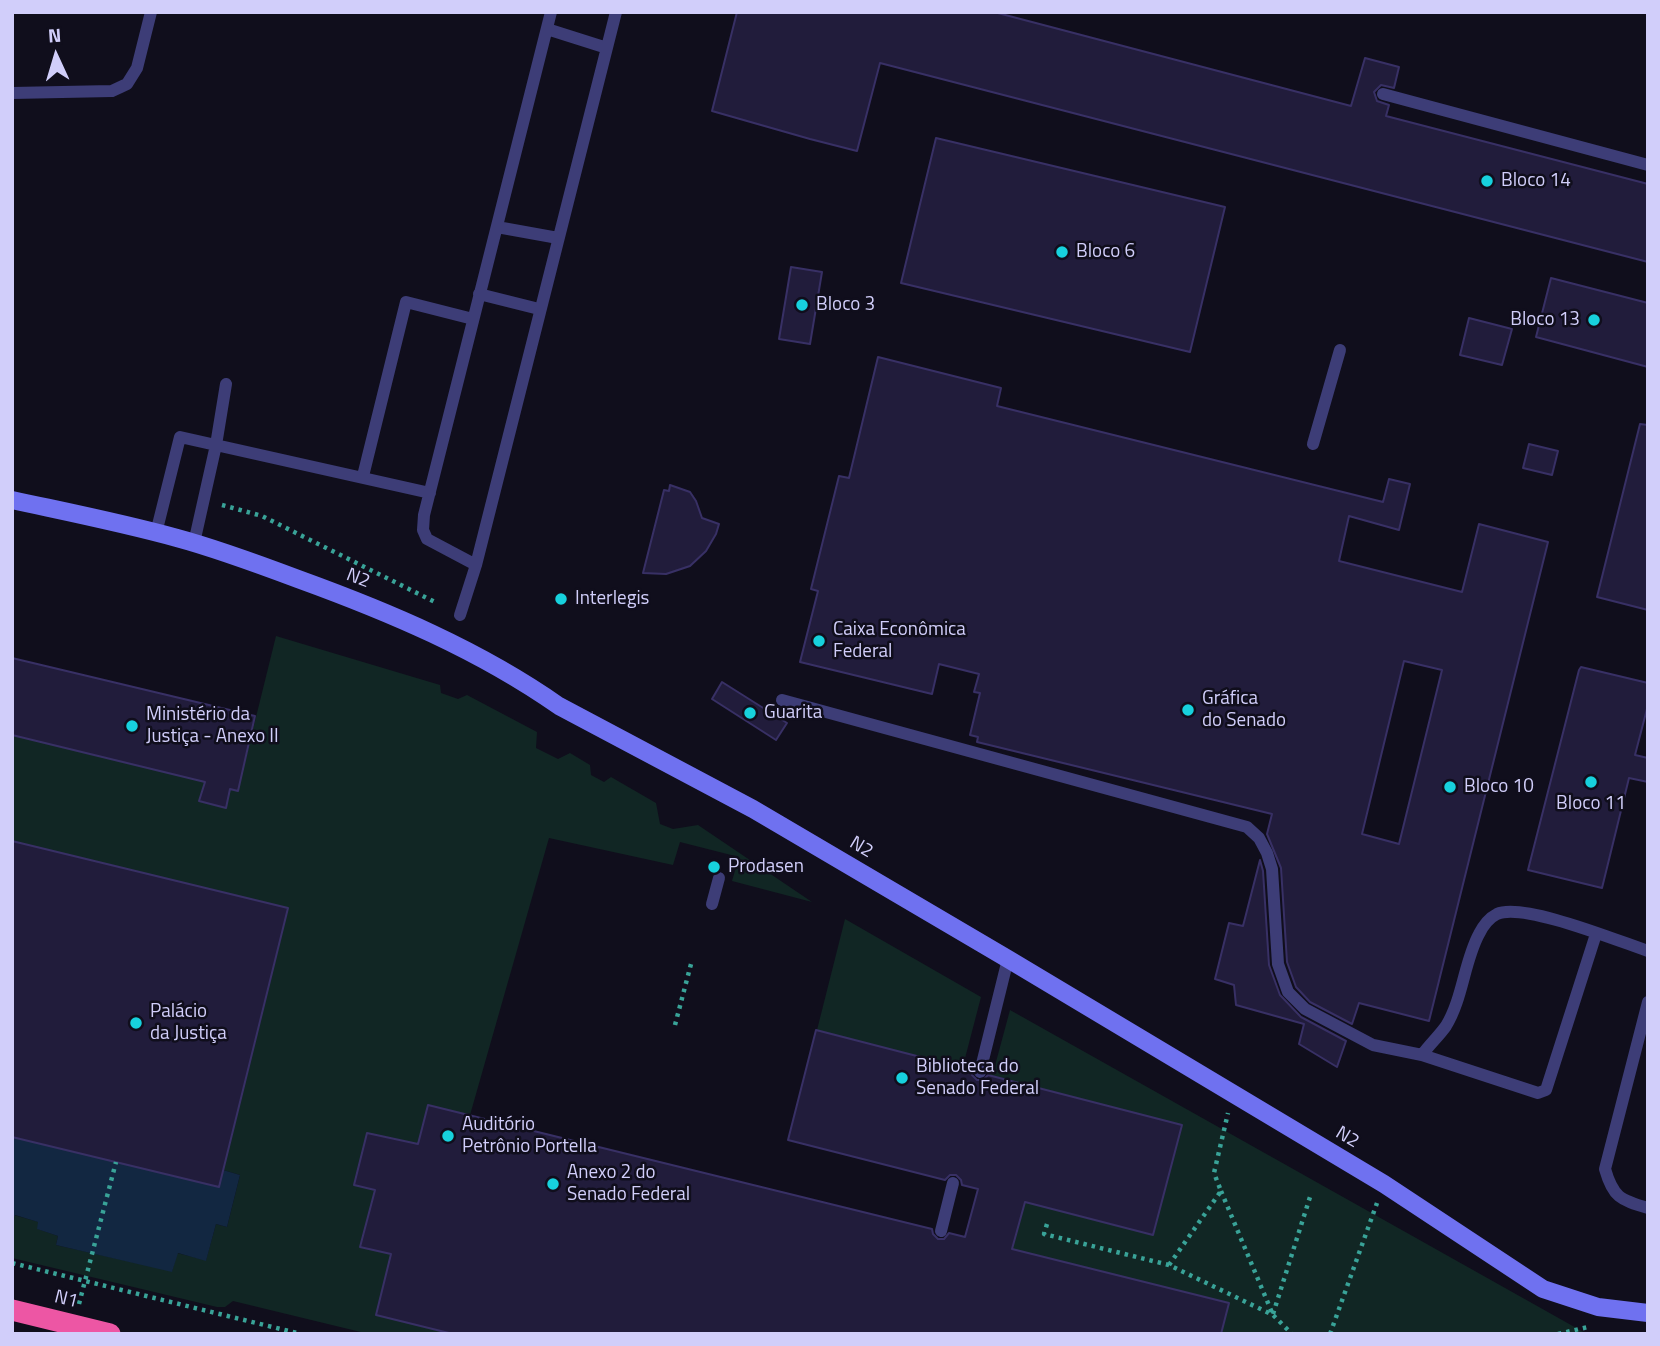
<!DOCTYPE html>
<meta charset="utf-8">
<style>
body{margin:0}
#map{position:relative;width:1660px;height:1346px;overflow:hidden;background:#100e1c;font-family:"Titillium Web",sans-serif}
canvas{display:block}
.frame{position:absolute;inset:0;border:14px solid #d1cefa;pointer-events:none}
.north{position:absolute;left:21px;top:21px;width:70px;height:70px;-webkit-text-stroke:5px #100e1c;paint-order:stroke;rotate:356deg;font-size:19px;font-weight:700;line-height:28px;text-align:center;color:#d1cefa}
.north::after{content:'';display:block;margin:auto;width:24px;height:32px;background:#d1cefa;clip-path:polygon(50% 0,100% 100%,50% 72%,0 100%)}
</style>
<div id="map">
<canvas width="1660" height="1346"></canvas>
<div class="frame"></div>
<div class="north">N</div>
</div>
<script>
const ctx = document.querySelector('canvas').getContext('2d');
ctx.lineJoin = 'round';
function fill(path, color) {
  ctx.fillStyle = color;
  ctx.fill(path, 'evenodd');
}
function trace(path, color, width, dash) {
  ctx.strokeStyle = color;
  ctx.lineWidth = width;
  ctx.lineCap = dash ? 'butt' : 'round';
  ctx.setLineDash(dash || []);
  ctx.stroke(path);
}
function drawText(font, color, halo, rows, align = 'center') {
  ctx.font = font + ' "Titillium Web",sans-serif';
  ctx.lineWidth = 5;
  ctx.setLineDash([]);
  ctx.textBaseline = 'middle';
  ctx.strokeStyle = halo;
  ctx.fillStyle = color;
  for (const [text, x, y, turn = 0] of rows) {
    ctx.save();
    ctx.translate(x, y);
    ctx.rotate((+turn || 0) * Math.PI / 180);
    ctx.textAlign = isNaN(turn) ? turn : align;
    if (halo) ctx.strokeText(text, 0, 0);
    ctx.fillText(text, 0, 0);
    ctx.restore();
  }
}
fill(new Path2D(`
 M276,636l164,49 1,8 17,6 9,-4 70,37 -1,16 22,11 12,-6 20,12 1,10 13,7 7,-5 45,26 4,21 13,5 25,-4 114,77 -80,-21 7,-24 -59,-15 -7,23 -124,-27 -79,277 -42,-9 -19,76 -21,-44 -21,-5 -13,51 21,6 -14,57 30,7 62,80h-84l-136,-33 -8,6h-8l-205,-49 2,-43 25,7 -1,7 20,7 -2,9 116,26 5,-18 29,7 10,-36 11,3 13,-52 -17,-5 65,-261 -276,-68v-106l193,47 -6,19 27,7 3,-13 -14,-9 23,4z
 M845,919l136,78 -18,69 30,7 17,-63 577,324h-366l8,-31 -217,-54 13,-47 128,32 29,-109 -365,-95z`), '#112624');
fill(new Path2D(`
 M12,1137l207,50 4,-17 17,5 -13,52 -11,-3 -10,37 -28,-8 -6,19 -116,-27 2,-9 -21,-7 1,-7 -23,-7 -3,7z`), '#122741');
const building = new Path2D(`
 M737,12h257l357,94 14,-48 34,9 -5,21 -13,-3 -7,7 3,9 12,4 -3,11 262,68v78l-768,-199 -23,88 -47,-12 -98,-28z
 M936,138l289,69 -35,145 -289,-69z
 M791,267l31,5 -12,72 -31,-5z
 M1551,278l97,25v64l-112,-30z
 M1469,318l43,11 -10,36 -42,-10z
 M878,357l123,31 -4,18 386,96 6,-23 21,5 -11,46 -50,-14 -10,45 123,31 17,-68 69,18 -119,479 -70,-18 -7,21 -42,-22 -14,-15 -9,-25 -6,-94 -14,-34 5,-20 -295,-72 1,-5 -8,-2 10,-42 -6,-1 5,-18 -40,-10 -7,30 -132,-32 18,-71 -7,-2 28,-113 10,2zM1404,661l38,9 -43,174 -37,-10z
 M1640,424l8,1v185l-51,-13z
 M1529,444l29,7 -6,24 -29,-7z
 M670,485l20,7 6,9 6,17 17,6 -3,10 -10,17 -16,15 -24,8 -23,-1 21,-83 5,1z
 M12,658l243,58 -17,75 -8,-2 -4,19 -27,-7 6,-19 -193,-47z
 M1581,667l67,16v22l-13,50 13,3v24l-19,-4 -27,110 -74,-18 51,-200z
 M722,682l65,41 -11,17 -64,-41z
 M12,841l276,67 -69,279 -207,-50z
 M1260,860l3,11 6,94 11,30 21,22 45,24 -9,26 -38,-23 5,-20 -68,-19 -2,-20 -19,-6 14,-56 14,3z
 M816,1030l155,40 1,5 5,5h6l5,-5 194,50 -29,110 -128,-33 -13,47 217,54 -8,31h-768l-77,-19 15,-61 -31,-7 15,-57 -21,-5 13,-52 51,11 10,-39 504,124 1,5 5,5h6l5,-6 16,4 13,-48 -16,-4 -1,-5 -5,-5h-6l-5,5 -157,-40z`);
fill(building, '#211c3b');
trace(building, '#383065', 2);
trace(new Path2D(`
 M222,505l40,11 175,87
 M1221,1191l52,124
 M1047,1224l-3,10 125,31 104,50 19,19
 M12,1263l289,71
 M1169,1265l52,-74 -7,-18 14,-60
 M79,1304l37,-142
 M1273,1314l37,-117
 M1330,1334l47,-131
 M1558,1334l30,-7`), '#39a398', 4.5, [3.5, 5]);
trace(new Path2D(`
 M547,29l60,19
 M12,93l100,-2 15,-7 10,-16 14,-56
 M1383,94l265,71
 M497,227l61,11
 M479,294l60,15
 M1313,444l27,-94
 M363,476l43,-174 67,17
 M156,533l24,-96 250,56
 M194,543l22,-98 10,-61
 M476,565l-49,-26 -4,-9 1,-15 127,-503
 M460,615l16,-50 140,-553
 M782,700l465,127 12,11 8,15 5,16 6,95 10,28 17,17 68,36 49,10c7,-10 17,-19 24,-29 17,-28 18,-64 33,-92 4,-8 10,-16 18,-20 26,-12 121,27 151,37
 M712,904l7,-26
 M1648,1002l-43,167c8,28 15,31 43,39
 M1422,1055l116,38 8,-3 50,-156
 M980,1072l28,-113
 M941,1231l12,-48`), '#3d3d77', 12);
trace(new Path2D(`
 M12,500c55,12 111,23 165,38 41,11 81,26 121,41 91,33 181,71 261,127l194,103 255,150 376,225 159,105 55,18 50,6`), '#6f71f0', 18);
trace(new Path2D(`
 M12,1310l98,24`), '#ed56a4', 21);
trace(new Path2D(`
 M675,1025l16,-61`), '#39a398', 4.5, [3.5, 5]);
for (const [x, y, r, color] of [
 [1487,181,7,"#17d1dd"],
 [1062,252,7,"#17d1dd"],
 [802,305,7,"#17d1dd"],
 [1594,320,7,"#17d1dd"],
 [561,599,7,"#17d1dd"],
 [819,641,7,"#17d1dd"],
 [1188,710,7,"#17d1dd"],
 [750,713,7,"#17d1dd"],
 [132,726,7,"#17d1dd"],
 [1591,782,7,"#17d1dd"],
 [1450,787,7,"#17d1dd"],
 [714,867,7,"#17d1dd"],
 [136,1023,7,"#17d1dd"],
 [902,1078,7,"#17d1dd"],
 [448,1136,7,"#17d1dd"],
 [553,1184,7,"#17d1dd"]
]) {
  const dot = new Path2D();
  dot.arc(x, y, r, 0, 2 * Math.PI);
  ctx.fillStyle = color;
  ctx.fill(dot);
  trace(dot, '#100e1c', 2.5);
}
drawText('19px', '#d1cefa', '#100e1c', [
 ["Bloco 14",1501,181],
 ["Bloco 6",1076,252],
 ["Bloco 3",816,305],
 ["Bloco 13",1580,320,"right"],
 ["Interlegis",575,599],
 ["Caixa Econômica",833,630],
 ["Federal",833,652],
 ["Gráfica",1202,699],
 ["do Senado",1202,721],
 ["Guarita",764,713],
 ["Ministério da",146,715],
 ["Justiça - Anexo II",146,737],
 ["Bloco 10",1464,787],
 ["Bloco 11",1591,804,"center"],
 ["Prodasen",728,867],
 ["Palácio",150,1012],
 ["da Justiça",150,1034],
 ["Biblioteca do",916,1067],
 ["Senado Federal",916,1089],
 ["Auditório",462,1125],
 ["Petrônio Portella",462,1147],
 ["Anexo 2 do",567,1173],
 ["Senado Federal",567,1195]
], 'left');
drawText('19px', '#d1cefa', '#100e1c', [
 ["N2",358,579,21],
 ["N2",861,848,31],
 ["N2",1347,1138,31],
 ["N1",66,1300,14]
]);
</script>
